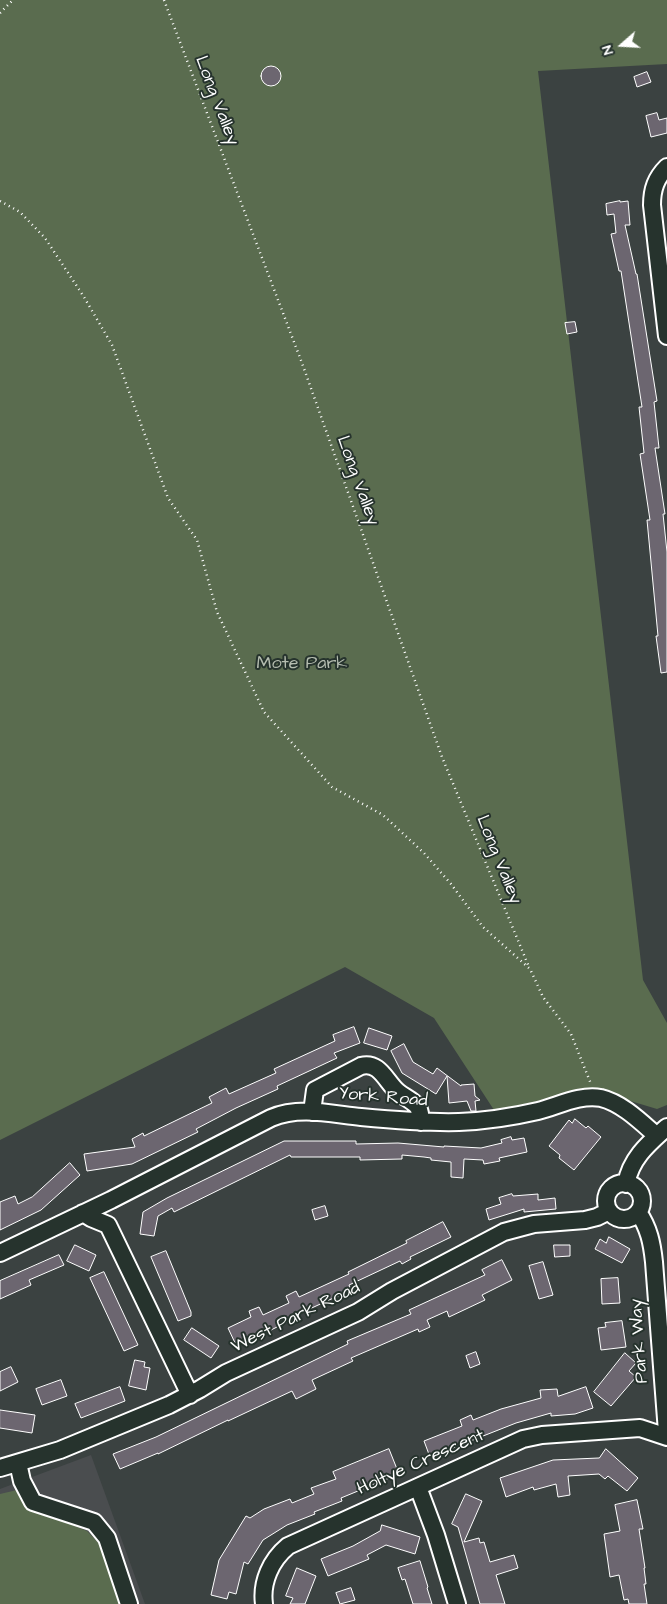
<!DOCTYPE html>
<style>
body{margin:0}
#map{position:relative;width:667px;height:1604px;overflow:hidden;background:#3b4241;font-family:"Architects Daughter",sans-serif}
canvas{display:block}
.north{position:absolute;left:597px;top:20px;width:50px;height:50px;-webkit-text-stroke:4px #26332d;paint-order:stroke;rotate:251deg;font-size:14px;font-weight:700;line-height:20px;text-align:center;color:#fff}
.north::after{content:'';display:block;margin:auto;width:18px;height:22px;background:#fff;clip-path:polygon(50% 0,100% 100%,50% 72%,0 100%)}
</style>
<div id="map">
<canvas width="667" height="1604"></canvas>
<div class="north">N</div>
</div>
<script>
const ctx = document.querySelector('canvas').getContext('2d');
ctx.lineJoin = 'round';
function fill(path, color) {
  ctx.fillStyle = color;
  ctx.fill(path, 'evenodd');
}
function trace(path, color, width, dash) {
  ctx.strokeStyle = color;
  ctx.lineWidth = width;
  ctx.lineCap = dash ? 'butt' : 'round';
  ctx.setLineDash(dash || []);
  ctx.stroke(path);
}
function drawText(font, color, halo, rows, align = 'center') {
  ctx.font = font + ' "Architects Daughter",sans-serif';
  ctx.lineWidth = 4;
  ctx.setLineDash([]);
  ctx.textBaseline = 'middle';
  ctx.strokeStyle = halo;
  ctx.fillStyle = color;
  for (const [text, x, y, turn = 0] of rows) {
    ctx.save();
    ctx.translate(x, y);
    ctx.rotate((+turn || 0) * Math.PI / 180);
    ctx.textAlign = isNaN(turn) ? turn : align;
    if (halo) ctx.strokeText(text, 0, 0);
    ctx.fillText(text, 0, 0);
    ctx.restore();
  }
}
fill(new Path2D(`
 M91,1455l54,149h-145v-115z`), '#4a4d4f');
fill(new Path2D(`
 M0,0h667v64l-129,7 105,909 24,43v82l-10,4 -63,-19 -100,20 -60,-92 -89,-51 -345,173z
 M17,1490l7,15 63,26 13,13 21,60h-121v-110z`), '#5a6c4f');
const building = new Path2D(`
 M261 76a10 10 0 1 1 20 0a10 10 0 1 1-20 0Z
 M647,72l4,10 -14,5 -3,-10z
 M657,113l2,7 8,-2v15l-16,4 -5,-21z
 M620,201v1l8,-1 2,24h-5l11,49h1l20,127 -3,1 5,46h-4l10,66h-2l4,38v120l-6,1 -5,-37h2l-11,-116h3l-10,-66 4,-1 -5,-46h3l-21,-136h-2l-8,-37 5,-1 -2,-19 -7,1 -1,-11z
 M575,322l2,10 -10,2 -2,-11z
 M354,1027l6,16 -26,10 3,5 -60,28 1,3 -42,19 -40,21 2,3 -66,32 -45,7 -3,-17 51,-7 -3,-8 11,-6 1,3 68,-33 -3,-6 17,-9 3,6 47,-21 -2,-4 61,-28 -2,-6z
 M369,1028l23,8 -5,14 -23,-7z
 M404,1044l9,18 20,12 4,-6 24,18v-1l13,-1 1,12 5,4 -5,1 1,10h-5l-4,-10 -18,2 -2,-27 -11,18 -34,-21 -11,-22z
 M575,1119l11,9 2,-2 13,11 -27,33 -15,-12 1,-3 -11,-9 20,-26 3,3z
 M511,1137l1,3 12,-2 3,14 -28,6 1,3 -16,3 -1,-4 -19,-1 -1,19 -12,-1v-15l-20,-2v-2l-7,-1 -22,-2v4l-42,1v-3h-69l-1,-2 -116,57 -2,-4 -14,8 -4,20 -14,-2 3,-22 24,-14 117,-57h72v3l42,-1 46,4v-1l37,2 21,-5 -1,-3z
 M70,1163l10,12 -39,35 -41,20v-28l15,-6 3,8 14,-7z
 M512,1194l1,2 25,-2v6l17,-2 1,11 -32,3v-3l-35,11 -3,-11 15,-5 -2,-6z
 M325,1206l3,10 -13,4 -3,-10z
 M443,1222l8,15 -41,20 1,2 -9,5 -2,-3 -51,24 2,5 -59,27 1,2 -46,23 -11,3 -8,-17 23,-11 -2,-6 10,-4 4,8 26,-12 -3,-7 10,-5 3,6 50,-23 -1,-2 59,-29 -1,-2z
 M609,1237l21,12 -8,14 -27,-14 5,-10 6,4z
 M75,1245l21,10 -7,16 -22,-10z
 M554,1245h16v11l-15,1z
 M166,1251l25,61v4l-13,5 -27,-64z
 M59,1255l5,10 -35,15 2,5 -31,14v-18z
 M502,1260l10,20 -30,15 3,5 -36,17 -2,-6 -20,9 3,7 -11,5 -1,-3 -67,29 2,3 -41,19 4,9 -20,10 -4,-8 -64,30v-1l-70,34v-1l-38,16 -7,-15 43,-17 192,-93 -1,-3 64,-27 -2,-4 76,-35 -3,-5z
 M543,1262l10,33 -14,4 -10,-33z
 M104,1272l34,73 -14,6 -34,-73z
 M618,1278l2,25 -18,1 -1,-25z
 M622,1321l4,26 -25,3 -3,-22 8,-1 -1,-4z
 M192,1328l27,18 -8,12 -27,-18z
 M476,1352l4,12 -10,4 -4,-12z
 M625,1353l11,10 -7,8 7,6 -25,29 -17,-14z
 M135,1360l10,2 -1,5 6,1 -4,22 -17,-4z
 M11,1367l7,15 -18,9v-19z
 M61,1380l6,16 -25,9 -6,-16z
 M120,1387l5,14 -44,17 -6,-14z
 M586,1387l7,21 -18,6 -24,2v-3l-35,10 -86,34 -6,-16 38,-15 -2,-6 11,-5 2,5 28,-11 40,-11 -1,-8 17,-1 1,7z
 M0,1410l35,5 -3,18 -32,-5z
 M389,1449l10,25 -58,24 1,3 -28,11 1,2 -28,11 -24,15 -15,24 -4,-2 -8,32 -7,-2 -2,7 -16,-4 8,-35 27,-44 4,2 14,-9 26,-10 2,4 22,-9 -3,-6 25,-9 -3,-7z
 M606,1449l32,29 -11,13 -19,-15 -3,3 -6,-5 -31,2 2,19 -12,2 -2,-13 -22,6 -1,-3 -27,10 -6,-19 53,-18 46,-2z
 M466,1494l16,7 -18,41 15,-4 1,5 4,-1 6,20 24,-7 4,13 -22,7 9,29h-25l-22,-77 -6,-3z
 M637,1500l6,29h-4l6,39h-1l2,16h-2l3,20h-18l-1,-5 -4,1 -5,-25 -9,2 -6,-43 16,-3 -5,-26z
 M382,1525l38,12 -5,17 -29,-9 -19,10 2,4 -41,17 -7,-17 32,-13 27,-15z
 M420,1561l8,26 -1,1 5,16h-19l-8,-25 -3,1 -4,-12z
 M297,1568l19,8 -11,28h-15l3,-6 -7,-2z
 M351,1588l4,12 -15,4 -4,-11z`);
fill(building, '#6c6670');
trace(building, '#fff', 1);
const minor = new Path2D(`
 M667,167c-11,11 -15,22 -15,38l15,131
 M312,1112l3,-22 46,-24c19,-5 25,16 37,26 6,5 14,8 19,14 4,5 3,10 4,16
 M606 1201a18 18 0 1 1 36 0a18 18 0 1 1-36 0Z
 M626,1184c5,-26 22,-40 41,-57
 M638,1212c11,16 14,31 16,50l13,170
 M83,1213l8,5 17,7 82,170
 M0,1253l111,-53 160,-82c28,-12 60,-4 90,-1 32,3 65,6 98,5 27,-1 53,-5 79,-11 20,-5 42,-17 63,-13 21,5 40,24 56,38
 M18,1463l4,18 11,21 61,20 13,16 22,66
 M0,1468l60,-18 109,-45 31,-16 26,-16 132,-61 34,-21 112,-59 30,-8 51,-4 12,-3 12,-6
 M418,1487l18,48 21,69
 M264,1604c-3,-22 7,-44 24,-58l235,-107 19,-4 98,-7 27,9`);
trace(minor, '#fff', 20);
trace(new Path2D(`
 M164,0l138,363 140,394 87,210
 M0,13l13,-13
 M0,201l20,11 25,26 39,59 28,48 56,153 29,42 20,72 47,100 68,75 51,28 41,38 27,31 32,43 47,42 13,28 28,37 20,50`), '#fff', 2.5, [1, 4]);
trace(minor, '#26332d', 16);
drawText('18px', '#fff', '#26332d', [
 ["Long Valley",216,101,69],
 ["Long Valley",357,481,70],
 ["Long Valley",498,860,68],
 ["York Road",383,1098,5],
 ["West Park Road",296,1318,-26],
 ["Park Way",640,1341,-94],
 ["Holtye Crescent",421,1463,-24]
]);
drawText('18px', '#b5bdb0', '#26332d', [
 ["Mote Park",302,664]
]);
</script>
